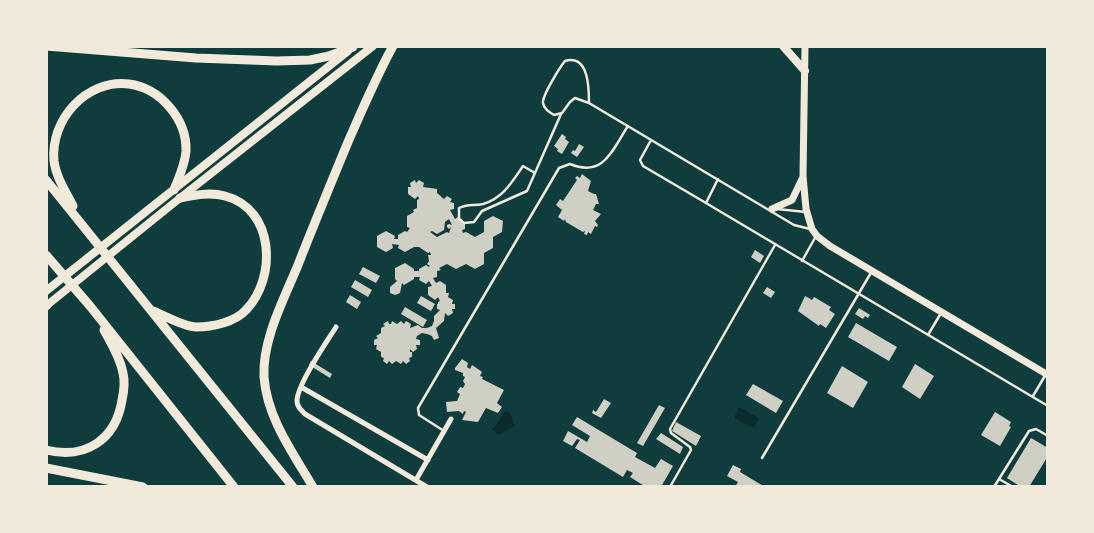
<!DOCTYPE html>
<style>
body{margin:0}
#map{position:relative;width:1094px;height:533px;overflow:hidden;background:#0f3d3e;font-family:"Archivo Narrow",sans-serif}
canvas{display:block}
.frame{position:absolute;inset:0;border:48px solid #f1e9da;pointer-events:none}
</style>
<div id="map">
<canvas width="1094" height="533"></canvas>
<div class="frame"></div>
</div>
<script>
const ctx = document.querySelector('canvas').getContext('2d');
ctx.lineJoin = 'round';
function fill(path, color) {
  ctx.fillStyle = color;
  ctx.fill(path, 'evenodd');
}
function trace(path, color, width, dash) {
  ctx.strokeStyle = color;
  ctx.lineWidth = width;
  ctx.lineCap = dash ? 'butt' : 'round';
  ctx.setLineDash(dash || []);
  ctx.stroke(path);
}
fill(new Path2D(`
 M739,407l20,11 -5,10 -20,-10z
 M509,411l6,15 -16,9 -8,-6 5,-3 8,-14z`), '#0a2a2b');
fill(new Path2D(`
 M562,134l4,3 -1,2 4,3 -7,12 -5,-3 1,-2 -4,-3z
 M579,144l5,3 -7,10 -6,-4 2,-3 2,1z
 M582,174l9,7 -3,10 6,3h2l3,10h-3l-3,6 8,4 -6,7 3,4 -1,2 -2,-1 -4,8 -3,-2 -1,3 -3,-1 1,-3 -2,1 -17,-10 -1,-3 -1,2 -6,-4 4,-7 -6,-5 4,-6 3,2 14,-21 -2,-2 2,-2 3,2z
 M415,180l1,3 3,-3 5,3 -1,4 14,2v4l7,6 3,-3 5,3 -2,3 4,1v6l-4,1 5,9 3,-2 5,3 -1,3 3,1v5l-3,1 1,3 3,-1 9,5 9,-5v-11l9,-5 10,5 -1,11 -9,5v11l-9,5v11l-9,5 -9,-5 -10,5 -9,-5 -8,4 2,2 -4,1v6l-4,1 3,5 4,-2 6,4v8h3l-1,4 5,3 -1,4h3v5h-3l1,4 -5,3 -3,-3 -1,8 -8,7 3,10 -5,2 -2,-4 -5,-2 -5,-1 -5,3 -1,3 4,1v5h-4l1,4 -4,3 -3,-3v3h2v5l-3,1 1,3 -4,3 -3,-3 -2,3 -5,-3 -4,3 -3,-3 -2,3 -4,-3 1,-3 -3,-1v-5l-5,-3 1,-4h-3v-5l4,-2 -2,-2 5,-3v-5l4,-2 -2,-2 5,-3 1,3h2l1,-3 5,3 4,-3 3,3 2,-3 5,3 -1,4 8,-3 4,3h5l5,-2 2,-5v-5l6,-6 -3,-1v-5h1v-2l2,-1 -2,-4 -3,3 -7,-5v-8l4,-1 -3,-5 -3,3 -7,-4 1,-3h-6v2l-10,6 -2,-2 -2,10 -5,2 -5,-2v-6l7,-6 -2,-2v-11l10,-5 9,6v2h5v-2l7,-4 3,2 1,-1 -3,-2 2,-3 -1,-6h3l-1,-3 -2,1 -9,-6h-5l-9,5 -7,-4 1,-3 -7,-1 1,4 -7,4 -9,-5v-11l9,-5 9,5 -1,3h4v-4l7,-4 2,1 3,-4 -3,-1v-11l7,-4 -1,-2 4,-2v-8l2,-1 -1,-3 -3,3 -7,-5v-7h3l-1,-4zM449,219l3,6 -3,-1 -2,1v2l2,2 2,-2 -2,6 -2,-1 -10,5 -7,-5 2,-1 5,3 7,-4 1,-8z
 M755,250l9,6 -4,7 -9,-6z
 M363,267l17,9 -4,7 -17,-9z
 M355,280l17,10 -4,7 -17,-10z
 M767,287l8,5 -4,6 -8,-5z
 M350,295l11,7 -4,7 -11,-7z
 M421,296l14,8 -4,7 -14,-8z
 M805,296l7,4 2,-3 17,10 -2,3 6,4 -9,14 -6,-4 -1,2 -21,-15z
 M405,307l22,13 -4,7 -22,-13z
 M859,308l11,7 -2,3 -3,-2 -2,3 -8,-5z
 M856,323l41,24 -8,14 -41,-24z
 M462,359l6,4 -1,4 3,2 2,-4 6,4 4,3 -2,4 3,1 -1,2 22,11 -7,13 5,4 -4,6 -12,-5 -8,14 -16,-2 4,-8 -2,-1 -1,3 -4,-3 -12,1 -1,-10 11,-1 3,-7 -3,-2 3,-5 3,1 2,-4 -2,-3 2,-4 -2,-1v-3l-8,-3v-2z
 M311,361l21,13 -2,4 -21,-13z
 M915,364l19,12 -14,23 -18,-12z
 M842,366l26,16 -15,26 -26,-15z
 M753,384l30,17 -7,12 -30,-18z
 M604,399l7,4 -10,15 -9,-5 1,-3 3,2z
 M659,405l6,3 -22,38 -6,-3z
 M995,412l16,10 -2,4 2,1 -11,19 -19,-11z
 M577,417l60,36 -2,4 20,11 6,-9 12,7 -12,21h-15l-16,-10 3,-4 -6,-3 -4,7 -48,-29 5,-8 -3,-1 -5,7 -9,-5 5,-10 19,11 3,-6 -18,-11z
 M676,422l25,14 -5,10 -24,-15z
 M661,433l22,14 -3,7 -24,-15z
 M1031,438l17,10v8l-19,31h-8l-14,-9z
 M733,465l8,4 -1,3 25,15h-30l3,-5 -11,-6z`), '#cfcfc3');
trace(new Path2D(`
 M589,103c0,-14 0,-49 -24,-42 -5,6 -23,35 -22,42 1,6 6,9 11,12l8,-2 8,-11 5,-4 14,5 205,122 16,4
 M651,140l-11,20 3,6 63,37
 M535,173l-12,-7c-11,16 -20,32 -40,38 -8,2 -16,0 -24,4v11l5,4 10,-1 8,-11 45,-20 34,-77
 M718,179l-12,24 10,6 332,197
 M777,209l29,3
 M802,261l14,-25
 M928,335l13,-22
 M1033,396l13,-22
 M444,431l-25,-16 -1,-7 141,-240 11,-4c34,14 42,-14 58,-38
 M762,458l110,-187
 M999,479l14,8
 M670,487l21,-37 -1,-3 -19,-14 -1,-4 105,-184
 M994,487l35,-56 7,-2 12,7`), '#f1e9da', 2.5);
trace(new Path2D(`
 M336,327c-10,16 -39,58 -39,74 0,6 4,9 8,13l122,73
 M301,387l127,73
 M416,480l35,-61`), '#f1e9da', 5);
trace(new Path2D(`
 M805,46l-2,130 3,33 6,20 5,7 13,10 218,129
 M772,209l20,-9 10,-21`), '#f1e9da', 7);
trace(new Path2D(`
 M783,46l22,25
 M46,291l302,-240
 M46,306l134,-108 193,-152`), '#f1e9da', 8);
trace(new Path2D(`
 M46,46l150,12 81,3 33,-1 19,-4 24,-9
 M46,180l247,307
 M73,206c-7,-14 -17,-29 -19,-45 -4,-41 32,-82 75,-77 31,4 58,35 57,67 -1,14 -7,26 -12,39
 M46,255l44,51 144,181
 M46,306l1,-1
 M153,311c12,5 32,16 43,16 17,0 39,-5 50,-17 31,-32 29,-101 -21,-114 -15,-4 -30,-1 -45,2
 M46,450c40,10 70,-11 76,-50 2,-9 3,-19 1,-27 -3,-16 -12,-30 -19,-43
 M46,468l97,19
 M313,487c-20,-34 -46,-69 -49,-110 -2,-37 20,-78 34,-112 16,-41 33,-82 50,-123 14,-32 28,-65 45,-96`), '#f1e9da', 9);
</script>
